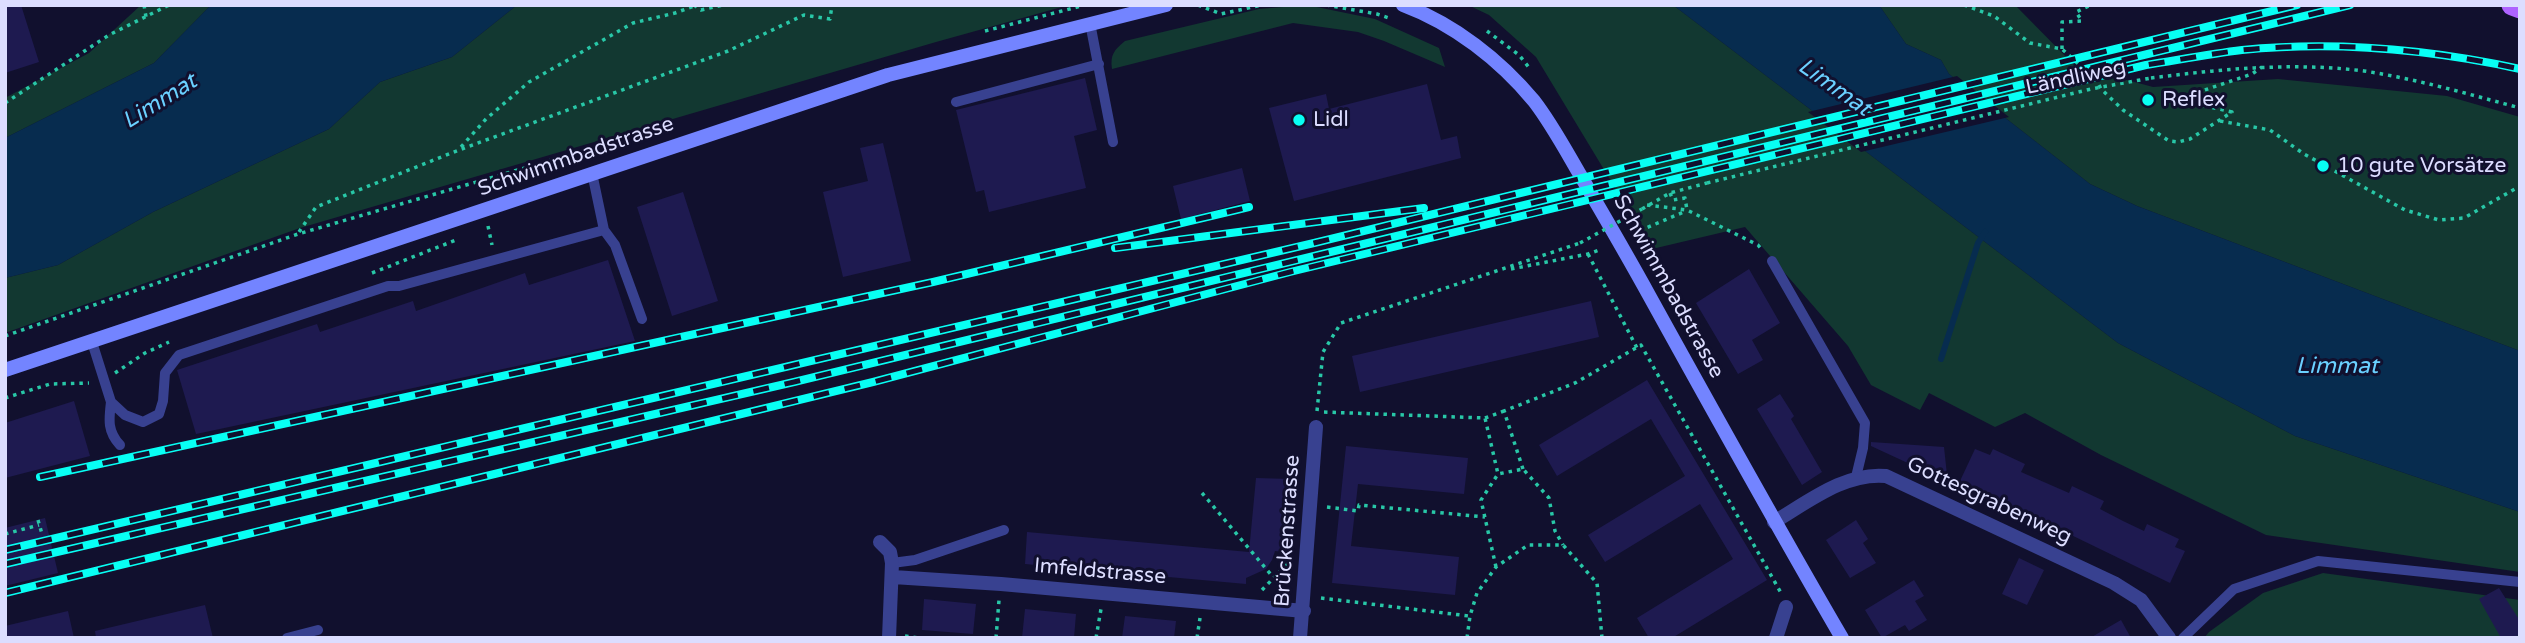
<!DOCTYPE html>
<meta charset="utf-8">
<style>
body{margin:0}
#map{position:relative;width:2525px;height:643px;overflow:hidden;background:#11102e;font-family:"Varela Round",sans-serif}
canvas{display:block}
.frame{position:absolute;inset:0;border:7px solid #dcddff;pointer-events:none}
</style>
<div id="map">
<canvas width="2525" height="643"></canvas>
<div class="frame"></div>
</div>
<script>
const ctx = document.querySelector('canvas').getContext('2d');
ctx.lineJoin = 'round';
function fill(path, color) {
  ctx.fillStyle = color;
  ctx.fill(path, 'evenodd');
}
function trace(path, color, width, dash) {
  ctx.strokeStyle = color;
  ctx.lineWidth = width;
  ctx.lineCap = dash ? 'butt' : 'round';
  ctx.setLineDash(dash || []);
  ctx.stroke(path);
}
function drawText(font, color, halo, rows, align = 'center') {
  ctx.font = font + ' "Varela Round",sans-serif';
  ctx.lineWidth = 6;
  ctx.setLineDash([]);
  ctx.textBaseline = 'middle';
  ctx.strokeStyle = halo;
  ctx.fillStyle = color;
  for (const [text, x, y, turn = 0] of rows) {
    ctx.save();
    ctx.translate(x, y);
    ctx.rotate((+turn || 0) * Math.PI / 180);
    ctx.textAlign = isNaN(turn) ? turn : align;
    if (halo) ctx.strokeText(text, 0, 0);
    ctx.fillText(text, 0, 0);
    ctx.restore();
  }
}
fill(new Path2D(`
 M141,5h70l-57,58 -149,75v-40l84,-45z
 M517,5h552l-133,37 -636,186 -295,105v-55l53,-13 95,-53 176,-83 51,-47 72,-25z
 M1307,5l68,14 64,29 6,19 -61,-26 -26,-9 -65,-9 -181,46c-2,-14 2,-19 13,-28l134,-32z
 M1468,5h205l445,338 177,93 225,76v60l-254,-37 -165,-80 -76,-42 -30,14 -66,-34 -9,17 -49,-25 -23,-39 -103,-119 -93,22 -116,-192 -47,-42z
 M1879,5h136l60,61 78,21 125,-8 169,17 73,21v234l-383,-145 -47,-22 -141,-110 -8,-14 -35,-16z
 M2323,573l197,27v38h-316l5,-6 54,-39z`), '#123831');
fill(new Path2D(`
 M211,5h306l-65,52 -72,25 -51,47 -176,83 -95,53 -53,13v-140l149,-75z
 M1673,5h206l27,39 35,16 8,14 141,110 47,22 383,145v161l-225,-76 -177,-93z`), '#072c4f');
fill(new Path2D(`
 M1957,76l52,41 -148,35 -53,-40z`), '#11102e');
trace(new Path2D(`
 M1941,359l37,-116 7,-11`), '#072c4f', 6);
fill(new Path2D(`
 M5,5h16l18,57 -34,11z
 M1085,78l12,52 -23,6 12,52 -97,24 -5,-22 -8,2 -20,-82z
 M1427,84l14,56 16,-4 4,22 -167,43 -25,-93 57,-14 3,15z
 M883,143l28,118 -68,16 -20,-85 45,-11 -8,-33z
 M1242,168l8,33 -69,18 -8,-33z
 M683,192l35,109 -46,15 -35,-109z
 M608,260l27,81 -439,93 -19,-64 140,-46 3,8 93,-31 3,10 109,-38 4,12z
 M1749,269l31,54 -28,17 11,20 -25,14 -42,-71z
 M1591,301l8,36 -239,55 -8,-36z
 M1647,380l120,200 -95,58h-23l-12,-20 96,-59 -33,-55 -95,58 -17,-27 97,-59 -34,-57 -94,57 -18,-31z
 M1780,394l14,22 -3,3 31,53 -20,13 -45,-76z
 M74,401l16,55 -85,22v-55z
 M1871,442l73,5 3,28 -7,-3 -2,5 -67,-31z
 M1346,446l122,12 -4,36 -106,-10 -7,62 108,11 -4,38 -123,-12z
 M1975,449l15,6 3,-6 32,15 -4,8 48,21 3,-7 32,15 -4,8 23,12 21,10 3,-7 32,15 -4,8 10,4 -15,32 -210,-102z
 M1256,478l34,1 -6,73 -9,-1 -3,9 -6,9 -20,9v6l-221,-20 2,-32 222,20z
 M45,518l13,55 -53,13v-58z
 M1856,520l12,19 -5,4 13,20 -26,15 -24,-38z
 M2019,558l25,12 -17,35 -25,-11z
 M1914,580l10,16 -9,5 12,19 -18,11 -4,-6 -23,13 -17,-28z
 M2499,588l21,33v13l-7,4h-12l-22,-39z
 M924,599l52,5 -3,30 -51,-4z
 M205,605l8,33h-117l-1,-7z
 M1025,609l51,5 -2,24h-52z
 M68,611l6,27h-69v-12z
 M1125,616l51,5 -2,17h-52z
 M2121,620l10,18h-41z`), '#1e1a50');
trace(new Path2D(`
 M144,5l2,12
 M694,5l7,5 22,-5
 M1198,5l23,9 41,-9
 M1326,5l51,9 15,5
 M1964,5l30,11 36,27 32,6 35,32 4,8 22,21 46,31 9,1 12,-3 42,-27 -49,-11 1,-4 68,-23 10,-7
 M985,31l100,-26
 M1487,31l32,24 12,15
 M2062,49v-27l20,-1 -6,-9 15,-7
 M2151,78c71,-9 142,-16 213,-7 53,8 104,23 156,37
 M5,103l104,-68 60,-30
 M2220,121l50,9 34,24 101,56 34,10 25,-2 56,-32
 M461,147l25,-28 43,-37 104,-59 42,-10 19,-7
 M1670,193l3,7 12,-2 2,12
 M1647,205l40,5 71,35 5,6
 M1642,209l28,-16 37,-10
 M488,226l4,19
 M299,232l17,-25 143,-57 269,-99 76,-36 26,4 2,-14
 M1632,234l54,-23
 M1588,254l49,94
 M1511,269l77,-15 14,-5
 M372,273l84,-33
 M5,336l293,-102 278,-81 31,-4
 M115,373l30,-20 24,-11
 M5,398l45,-14 39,-1
 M1317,411l6,-59 18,-29 239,-80
 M1324,412l161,6 13,56
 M1485,418l19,-7
 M1523,469l-19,-58 71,-28 66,-38 140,248
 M1202,493l71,84
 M1327,507l31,4 1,-6 126,12
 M38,520l4,14
 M5,534l34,-9
 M1496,567l-15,-67 17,-26 25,-5 26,29 6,33 8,14
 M1262,590l26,-27
 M1321,598l148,18
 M905,636l13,2
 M996,638l3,-38
 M1096,638l5,-29
 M1197,638l3,-20
 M1467,638l3,-22 7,-23 19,-26 32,-22h35l34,38 5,55`), '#28c7a7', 3.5, [3.5, 5]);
trace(new Path2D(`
 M1090,23l23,119
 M956,102l143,-38
 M604,230l11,15 27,74
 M1772,261l93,162 -2,25 -7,29
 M92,342l19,60 14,13 18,7 16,-8 4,-13 2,-28 14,-18 209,-69h11l205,-56 -12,-57
 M111,402c-2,17 -4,29 9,43
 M892,563l23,-3 89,-30
 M287,638l31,-8
 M2183,638l51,-49 84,-28 202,21`), '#384190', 10);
trace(new Path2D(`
 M1774,522c34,-20 71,-50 112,-46l228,107 27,17 28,38
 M880,542l10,10 2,11 -3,75
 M893,577l108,7 303,27
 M1300,638l16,-211
 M1776,638l10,-31`), '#384190', 14);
trace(new Path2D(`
 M1403,5c51,19 97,55 131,96 17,22 31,48 45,72 24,41 48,82 71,124 63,114 126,228 192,341
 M5,370l883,-295 278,-70`), '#7384ff', 14);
trace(new Path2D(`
 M2512,5l8,3`), '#ae63ff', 21);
const rail = new Path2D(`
 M1115,248l309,-40
 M40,477l893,-195 316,-75
 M5,550l1309,-307 983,-238
 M5,564l789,-182 1556,-377
 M5,593l868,-211 417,-110 856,-207c32,-5 64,-11 96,-15 93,-9 186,-1 278,19`);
trace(rail, '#08fff4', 8);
trace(rail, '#11102e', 5, [16]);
trace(new Path2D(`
 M1707,183l384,-94 60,-11
 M1580,243l62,-34`), '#28c7a7', 3.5, [3.5, 5]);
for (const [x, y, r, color] of [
 [2148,100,7,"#08fff4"],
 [1299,120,7,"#08fff4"],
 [2323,166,7,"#08fff4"]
]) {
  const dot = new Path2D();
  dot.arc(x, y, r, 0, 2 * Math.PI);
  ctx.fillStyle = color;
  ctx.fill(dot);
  trace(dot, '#11102e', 2.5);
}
drawText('21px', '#dcddff', '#11102e', [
 ["Ländliweg",2076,78,-12],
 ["Schwimmbadstrasse",576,157,-19],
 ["Schwimmbadstrasse",1668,287,61],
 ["Gottesgrabenweg",1989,501,25],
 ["Brückenstrasse",1288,531,-86],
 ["Imfeldstrasse",1100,572,5]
]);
drawText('21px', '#dcddff', '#11102e', [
 ["Reflex",2162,100],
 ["Lidl",1313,120],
 ["10 gute Vorsätze",2337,166]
], 'left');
drawText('italic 23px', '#6ad0ff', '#11102e', [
 ["Limmat",1834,88,35],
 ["Limmat",160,102,-32],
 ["Limmat",2337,367]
]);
</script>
